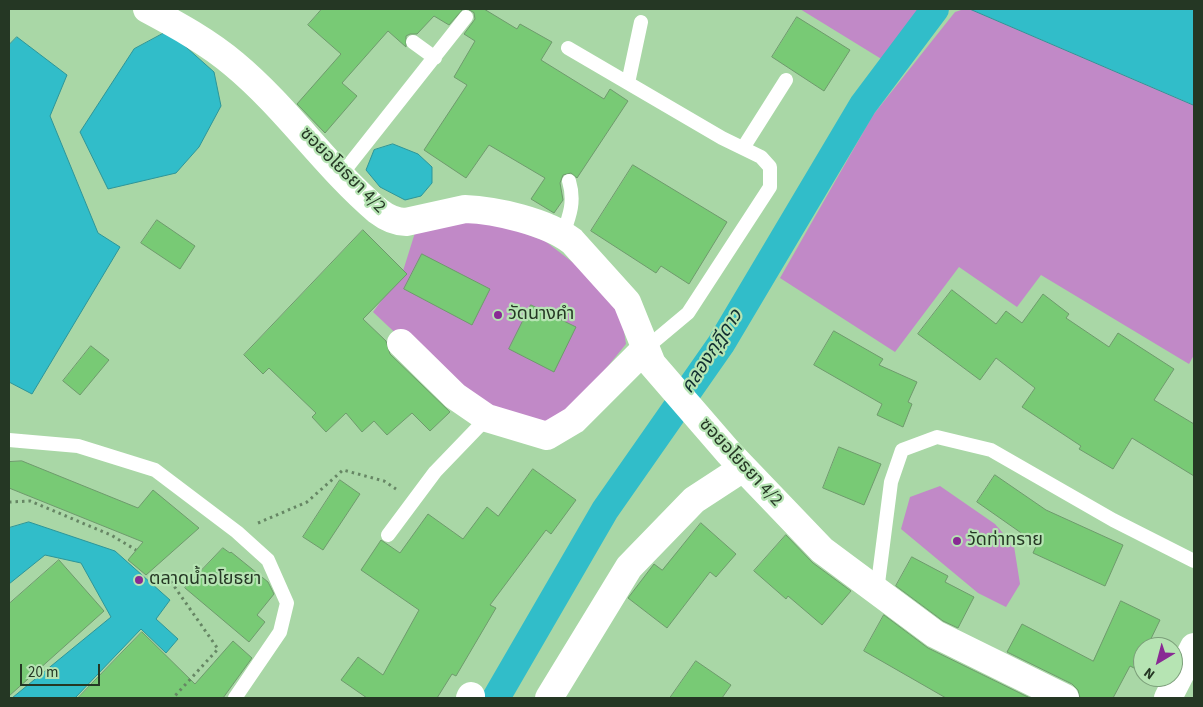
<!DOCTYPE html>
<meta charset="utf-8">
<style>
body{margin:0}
#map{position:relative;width:1203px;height:707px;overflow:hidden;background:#a9d7a6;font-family:"Source Sans 3",sans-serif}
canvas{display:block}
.frame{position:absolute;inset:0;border:10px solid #253724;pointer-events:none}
.north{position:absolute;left:1133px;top:637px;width:50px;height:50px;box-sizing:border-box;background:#b6e4b3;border:1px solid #7c9f7a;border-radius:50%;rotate:217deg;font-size:14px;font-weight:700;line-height:20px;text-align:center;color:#253724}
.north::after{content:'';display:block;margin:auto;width:18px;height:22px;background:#892a94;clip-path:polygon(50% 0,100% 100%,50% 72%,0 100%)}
.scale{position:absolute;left:20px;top:664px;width:80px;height:22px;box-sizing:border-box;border:2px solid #253724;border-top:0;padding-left:6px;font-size:15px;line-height:18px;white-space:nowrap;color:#253724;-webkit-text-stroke:4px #b6e4b3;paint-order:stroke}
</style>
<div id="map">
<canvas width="1203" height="707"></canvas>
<div class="frame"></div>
<div class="north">N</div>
<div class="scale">20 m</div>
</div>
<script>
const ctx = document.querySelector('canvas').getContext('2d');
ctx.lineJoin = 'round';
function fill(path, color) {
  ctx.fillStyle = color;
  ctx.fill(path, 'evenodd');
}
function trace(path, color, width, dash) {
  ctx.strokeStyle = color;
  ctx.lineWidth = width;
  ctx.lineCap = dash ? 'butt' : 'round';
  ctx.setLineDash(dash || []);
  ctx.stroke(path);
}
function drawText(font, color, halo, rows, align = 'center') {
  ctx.font = font + ' "Source Sans 3","Noto Sans Thai",sans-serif';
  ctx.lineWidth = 4.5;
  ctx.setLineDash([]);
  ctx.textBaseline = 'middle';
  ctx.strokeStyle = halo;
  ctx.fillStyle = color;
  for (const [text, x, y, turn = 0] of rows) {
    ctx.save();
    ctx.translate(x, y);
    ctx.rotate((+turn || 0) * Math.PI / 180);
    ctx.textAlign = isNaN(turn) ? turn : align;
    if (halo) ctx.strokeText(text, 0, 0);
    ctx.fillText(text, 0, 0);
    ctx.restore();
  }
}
fill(new Path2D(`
 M800,9h121l-38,51z
 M964,9h6l224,96v250l-5,9 -148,-89 -24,32 -58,-40 -64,85 -115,-74 93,-163 82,-103z
 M463,211l82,30 74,57 7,46 -57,70 -27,10 -70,-19 -99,-93 30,-41 15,-48z
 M940,486l55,38 19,22 6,38 -14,23 -28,-14 -77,-64 9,-32z`), '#c189c7');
const water = new Path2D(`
 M970,9h224v96z
 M168,31l46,41 7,34 -22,41 -23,26 -68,16 -28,-57 54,-83z
 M17,37l50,38 -17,41 48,117 22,14 -88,147 -23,-12v-337z
 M393,144l25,10 14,13v16l-11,13 -16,4 -25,-13 -14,-17 8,-20z
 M29,522l86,29 55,49 -14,19 22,20 -12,14 -25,-24 -66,69h-63l99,-81 -30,-54 -36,-8 -36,29v-56z`);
fill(water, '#31bdc9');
trace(water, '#2d9598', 1);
trace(new Path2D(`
 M496,698l109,-188 116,-166 142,-239 72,-96`), '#31bdc9', 28);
const building = new Path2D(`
 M322,9h141l-14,16 -15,-9 -17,18h-7l-4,2v11l-18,-16 -46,52 15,13 -32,37 -28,-29 44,-50 -33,-29z
 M468,9h16l33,20 3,-5 32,18 -11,18 63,39 6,-10 18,12 -51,77 -6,-5 -8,2 -3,8 3,17 -9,13 -23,-14 14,-21 -56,-33 -23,33 -42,-28 43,-65 -13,-8 21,-36 -11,-7 11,-15 -1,-6z
 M797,17l53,33 -26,41 -52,-34z
 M633,165l94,57 -38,62 -28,-18 -5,7 -65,-42z
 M157,220l38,26 -15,23 -39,-26z
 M363,230l44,44 -44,45 23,22 4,13 60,58 -20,19 -18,-18 -25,22 -13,-14 -12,11 -16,-19 -20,19 -14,-15 4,-4 -47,-45 -6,6 -19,-19z
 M422,254l68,35 -18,36 -68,-36z
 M952,290l44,34 10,-13 16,12 21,-29 26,20 -3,4 43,29 9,-14 56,36 -20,31 40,24v52l-62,-38 -19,31 -34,-20 2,-3 -59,-39 13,-19 -39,-30 -16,22 -62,-46z
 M531,305l45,22 -22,45 -45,-23z
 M834,331l49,28 -4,6 38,17 -9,20 4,2 -9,23 -26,-12 5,-11 -68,-39z
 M91,346l18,14 -29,35 -17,-14z
 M839,447l42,17 -17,41 -41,-17z
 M22,461l116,47 15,-18 46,38 -53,47 -18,-15 15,-18 -134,-54v-26z
 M533,469l43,31 -25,34 -5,-4 -56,75 6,3 -40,68 -4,-2 -15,24h-70l-26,-18 17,-23 25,18 36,-65 -58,-40 20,-30 19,13 28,-39 35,25 24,-32 11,9z
 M995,475l51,35 77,35 -18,41 -72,-33 4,-9 -60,-42z
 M340,480l20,14 -37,56 -20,-13z
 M701,523l35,31 -20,23 -6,-5 -43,56 -39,-30 26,-34 8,6z
 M786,535l27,28 38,28 -29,34 -34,-29 -2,3 -32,-28z
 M223,548l7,5 1,-1 37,30 6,12 -17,21 8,7 -16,20 -64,-54z
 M912,557l36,19 -3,6 29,15 -16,31 -15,-7 -47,-35z
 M59,560l45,51 -95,85v-92z
 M1121,601l39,19 -13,27h-4v8l-7,14 -6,-3 -17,32h-33l-2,-8 -6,-6 -65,-32 15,-28 71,37z
 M884,615l44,33 102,50h-84l-82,-47z
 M142,632l53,52 38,-43 19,17 -29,40h-145z
 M696,661l35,24 -9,13h-52z`);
fill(building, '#78ca75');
trace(building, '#6e9a6c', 1);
trace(new Path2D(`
 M9,502l21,-1 81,34 25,15
 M258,523l49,-21 36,-32 41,11 12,8
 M167,576l51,73 -45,49`), '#668664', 3, [2.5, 4]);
trace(new Path2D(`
 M413,42l22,16
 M568,48l154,90 39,19 9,10v20l-82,126 -43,36
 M628,83l13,-61
 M743,148l43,-68
 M341,175l125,-158
 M563,234c7,-19 12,-33 6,-53
 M9,440l69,6 77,24 82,62 31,28 19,43 -7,29 -45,66
 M388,535l47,-63 52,-54
 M877,591l14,-109 11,-32 35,-13 54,13 122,70 81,41`), '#fff', 14);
trace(new Path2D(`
 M147,9c30,16 61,33 87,55 53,44 92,103 144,147 9,7 18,11 28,11l59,-13c31,1 82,13 107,32l55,61 25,62 77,89 93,97 113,84 130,64
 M401,343l54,53 32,22 60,18 27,-16 71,-71
 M470,698l1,-2
 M549,698l80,-131 65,-67 49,-32`), '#fff', 28);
trace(new Path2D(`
 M1168,698l26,-51`), '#fff', 28);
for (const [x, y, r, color] of [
 [498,315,5,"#892a94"],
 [957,541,5,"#892a94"],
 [139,580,5,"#892a94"]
]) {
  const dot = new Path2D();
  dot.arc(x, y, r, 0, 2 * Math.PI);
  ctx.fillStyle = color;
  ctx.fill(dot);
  trace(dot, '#b6e4b3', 2);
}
drawText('18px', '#253724', '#b6e4b3', [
 ["ซอยอโยธยา 4/2",342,171,45],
 ["ซอยอโยธยา 4/2",740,463,47]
]);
drawText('18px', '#253724', '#b6e4b3', [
 ["วัดนางคำ",508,315],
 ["วัดท่าทราย",967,541],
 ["ตลาดน้ำอโยธยา",149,580]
], 'left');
drawText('italic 19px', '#112e31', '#b6e4b3', [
 ["คลองกุฎีดาว",713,352,-57]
]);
</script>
